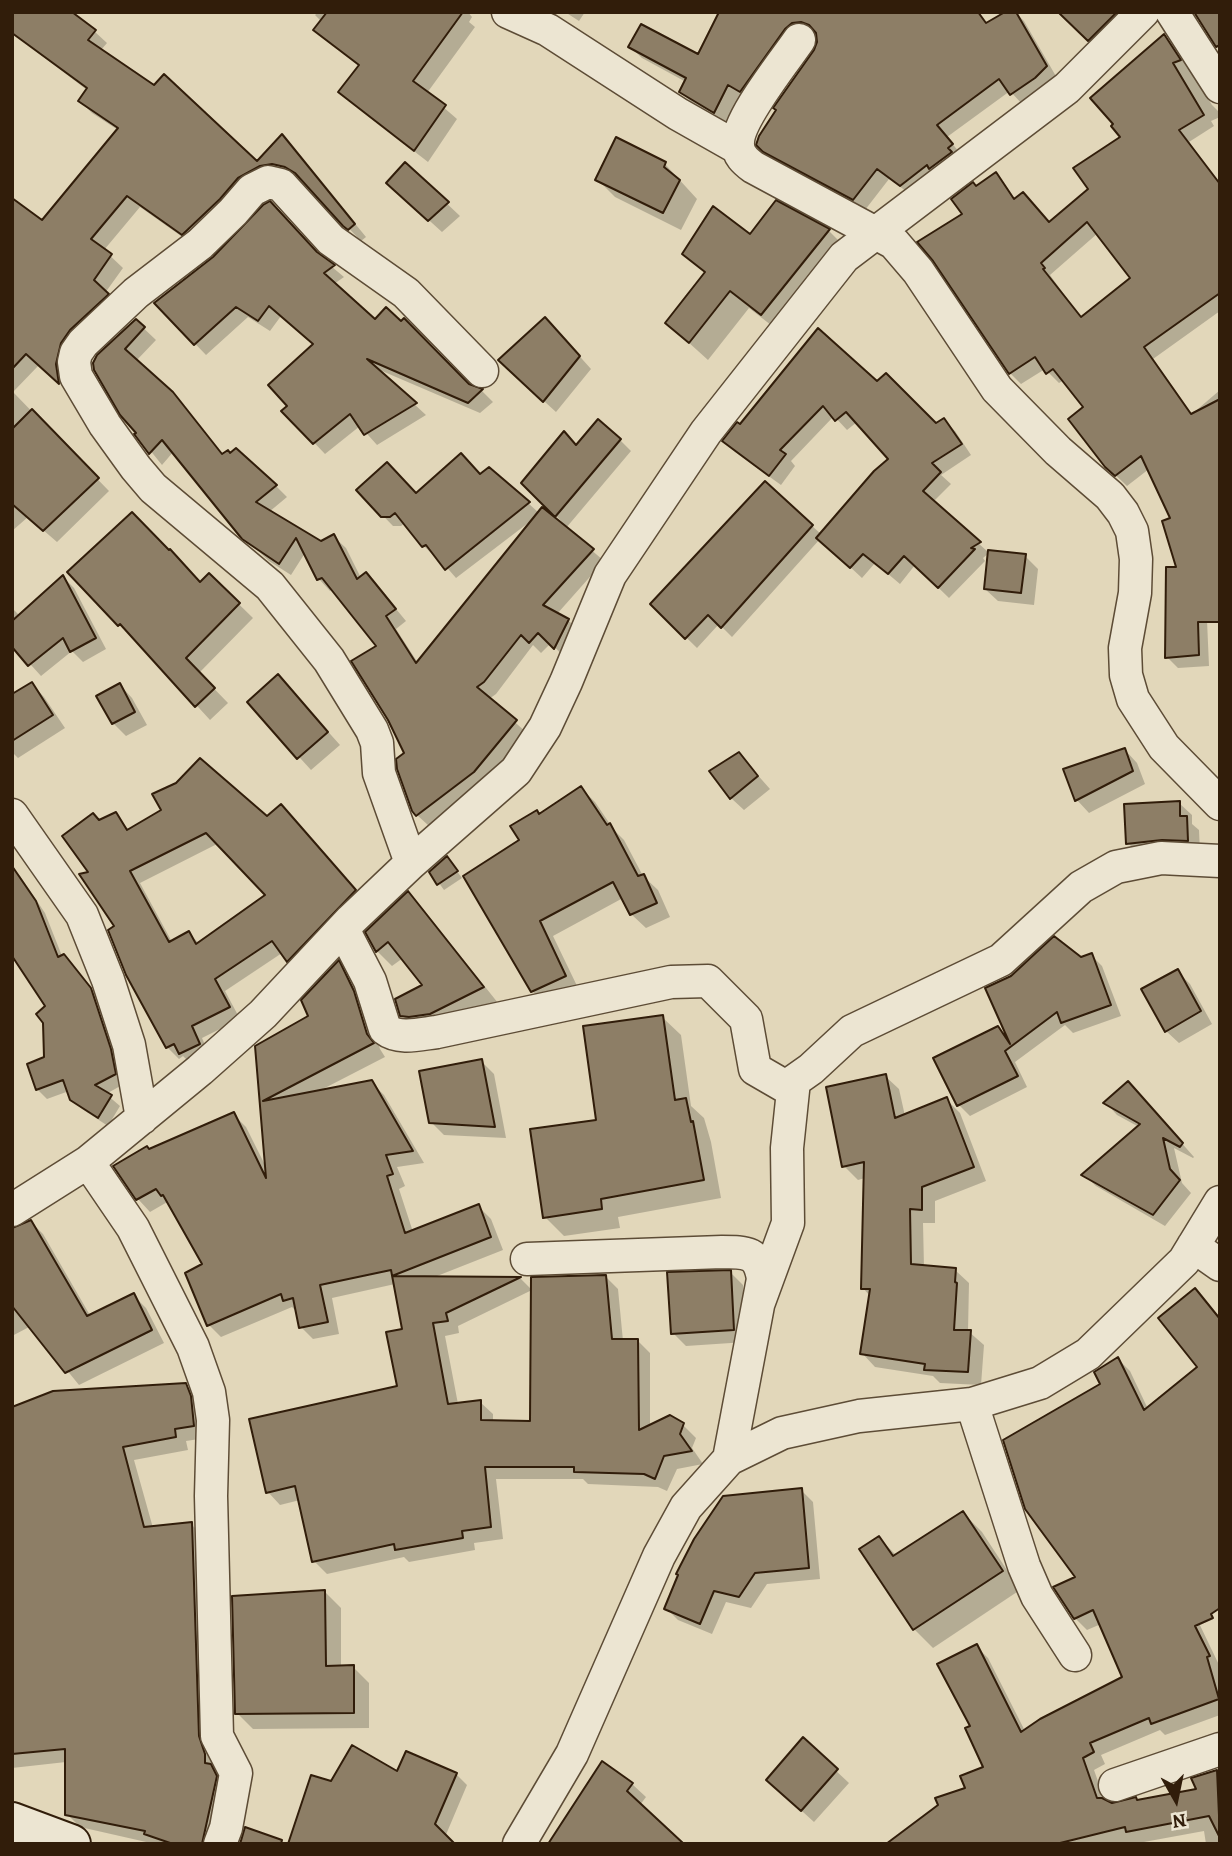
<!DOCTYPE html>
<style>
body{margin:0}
#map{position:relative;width:1232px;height:1856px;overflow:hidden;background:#e2d7ba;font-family:Alegreya,serif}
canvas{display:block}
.frame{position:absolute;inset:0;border:14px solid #311d0a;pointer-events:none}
.north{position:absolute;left:1141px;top:1765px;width:70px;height:70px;-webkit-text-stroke:5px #ece5d2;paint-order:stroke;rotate:171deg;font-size:19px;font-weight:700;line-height:28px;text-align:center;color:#311d0a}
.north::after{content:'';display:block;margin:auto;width:24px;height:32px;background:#311d0a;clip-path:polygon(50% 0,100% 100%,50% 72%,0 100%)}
</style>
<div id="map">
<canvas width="1232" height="1856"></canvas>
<div class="frame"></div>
<div class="north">N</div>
</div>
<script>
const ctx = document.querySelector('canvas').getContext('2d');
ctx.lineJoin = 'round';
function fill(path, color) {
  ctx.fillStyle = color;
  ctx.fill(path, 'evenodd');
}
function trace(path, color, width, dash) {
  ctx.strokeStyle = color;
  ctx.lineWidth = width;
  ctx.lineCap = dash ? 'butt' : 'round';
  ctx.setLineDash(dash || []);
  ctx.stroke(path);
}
fill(new Path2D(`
 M318,12h150l4,5 -3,5 6,5 -48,66 30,26 -29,43 -75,-58 -13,-12 20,-25 -45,-37 7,-8 -7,-7z
 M565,12h20l-6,9z
 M715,12h223l36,43 41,-43 9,9 33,57 -34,27 -13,-14 -63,46 16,20 -50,39 -24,-17 -24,31 -89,-47 -18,-18 61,-102 -1,-9 -5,-2 -9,2 -52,68 -12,-6 -14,27 -34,-20 -11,-11 5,-10 -44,-24 -12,-11 69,9 20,-41z
 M1075,12h69l-41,42 -32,-31z
 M94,31l13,12 -6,7 156,114 37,-15 72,88 -5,4 -3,-3 -52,-55 -21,-7 -90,70 -55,-39 -36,43 19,18 -18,25 14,14 -49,85 -31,-27 -26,27 96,99 -52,51 -29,-25 -16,14v-315l30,6 76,-92 -26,-17 -12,-12 7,-11 -75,-57z
 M1164,36l11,11 37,58 8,8v4l-9,4 3,5 -25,16 31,41v128l-67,48 39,55 28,-24v220l-14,-13 3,69 -31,2 -11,-11 12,-88 -7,-50 -23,-50 -22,17 -21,-20 -21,-58 -21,-28 -5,3 -14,-14 -24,15 -11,-11 -46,-159 12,-26 19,-13 21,25 34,24 40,-35 32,-52zM1098,233l34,45 -50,41 -32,-44z
 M405,164l55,52 -18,16 -41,-37z
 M665,164l32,35 -16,31 -66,-33 -18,-18z
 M829,231l17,17 -66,84 -31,-24 -41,52 -41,-37 39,-49 -22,-20 66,-18z
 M319,256l25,21 -10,7 41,37 93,65 14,5 11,11 -13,11 -105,-45 51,47 -49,30 -17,-19 -35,28 -41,-43 5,-5 26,-61 -34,-29 -11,15 -22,-14 -42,38 -50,-52z
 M136,321l20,19 -20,21 48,45 40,50 52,30 11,11 -18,15 52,31 13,-6 12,11 15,30 16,8 29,35 -10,8 22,34 118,-146 -80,61 -20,-23 -2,1 -10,-10 -19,-23 -4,3h-8l-35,-36 59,5 63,-20 48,28 11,10 23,13 2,-2 -40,-41 53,-37 43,-6 11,11 -65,77 38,33 -47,53 11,6 12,12 -14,27 -15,-16 -10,10 -8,-8 -37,49 -7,5 38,34 -41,49 -57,44 -12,-11 -11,-62 -27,-106 -46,-58 -3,2 -11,-12 -14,-26 -14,22 -22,-14 -26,-24 -69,-86 -12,14 -25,-31 1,-1 -43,-64z
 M557,331l34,38 -35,43 -44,-40z
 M878,383l58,42 8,-5 11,11 16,24 -30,20 10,9 -18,18 55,50 37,4 13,13 -4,36 -36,-4 -13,-12 4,-36 -6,5 2,3 -36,37 -34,-33 -15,19 -25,-21 -13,15 -42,-39 -88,98 -13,-13 -22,24 -45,-44 113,-120 56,50 70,-75 -34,-37 -10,8 -13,-14 -43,45 4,5 -14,19 -46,-33 -11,-11 17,-15z
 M209,575l44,43 -54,55 29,30 -18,17 -75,-82 -16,-14 81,-40z
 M63,577l11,11 32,61 -23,13 -11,-11 -31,25 -29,-32v-36l8,8z
 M32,684l12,13 21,31 -47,30 -6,-6v-56z
 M120,685l12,13 15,27 -21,11 -13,-13z
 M290,689l50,56 -29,25 -62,-68z
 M1125,750l12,13 8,21 -56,29 -12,-13 -12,-30z
 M739,754l31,35 -26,21 -13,-12z
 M581,788l14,14 19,28 10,10 19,36 15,14 12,27 -24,11 -15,-14 -8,-16 -70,38 26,54 -32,15 -15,-14 -11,-150 19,-26z
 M1179,803l13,12v9l7,6 1,23 -59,3 -13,-13z
 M115,814l15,17 162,-14 74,86 -67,69 -17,-19 -57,38 15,28 -38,19 8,18 -18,9 -9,-9 -4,3 -12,-12 -50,-120 -26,-54 9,-51zM219,843l49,53 -68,48 -12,-11 -16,9 -32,-59z
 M447,858l15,20 -18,12 -13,-18z
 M12,868l8,8 25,37 17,43 11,9 27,34 24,85 -18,10 14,12 -12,20 -26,-17 -10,-10 -3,-8 -22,8 -10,-10 9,-30 1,-53z
 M408,894l15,15 75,94 -52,26 -28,2 -16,-16 23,-29 -22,-28 -11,8 -15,-15z
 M1091,955l11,11 19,50 -48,17 -8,-8 -50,37 12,25 -57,29 -11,-11 38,-77 14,13 69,-82z
 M339,963l12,12 15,30 14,44 5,8 -66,34 52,-9 13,13 40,68 -27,4 8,19 -6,3 14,43 65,-26 13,13 12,31 -71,28 89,1 11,11 -74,36 1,7 -14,3 13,68 22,-2 13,12v8l39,1 73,-147 13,13 5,52 14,-1 13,13v73l33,-1 13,13 -4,10 11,16 -26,5 -10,22 -9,-4 -70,-3 -5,-5h-87l7,60 -29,4 1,7 -66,12 -5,-5 -77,17 -13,-13 -14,-61 -20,5 -12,-13 131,-105 5,-56 -9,-47 -63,14 7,36 -26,5 -12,-12 -3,-14 -6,-6 -71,30 -12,-12 -5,-60 -35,-64 -19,11 -12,-13 -23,-33 118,-52 13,13 21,42 -10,-122 53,-30z
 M1177,971l13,13 22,40 -33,19 -13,-12z
 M662,1017l19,18 10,71 13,12 7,24 10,56 -103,19 2,11 -56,8 -19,-19 53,-96z
 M481,1061l13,13 12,64 -62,-3 -13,-13z
 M885,1076l14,13 6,27 41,-17 14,14 26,68 -51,20v22h-12l1,44 31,3 14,13 -1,48 16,14 -3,40 -41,-2 -7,-7 -58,-9 -13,-14 8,-57 -7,-8 2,-110 -7,2 -14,-14z
 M1140,1096l54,61 -1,1 -19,-10 8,35 9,10 -26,33 -69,-40 -12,-11 55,-48 -22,-12 -11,-12z
 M31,1222l12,12 48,83 42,-22 13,13 18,35 -85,42 -48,-59 -19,10v-107z
 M730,1272l13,13 3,57 -60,4 -13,-13z
 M1207,1303l13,16v274l-69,-70 69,144v48l-55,20 -5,-5 -59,25 4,9 -11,6 11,31 7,4 87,-15 17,-18 4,3v69h-14l-2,-13 -60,11 1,2h-247l69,-55 18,-21 -13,-41 4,-81 12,12 37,73 99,-53 -23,-54 -14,6 -12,-12 2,-41 25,-192 16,-26 12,12 18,38 52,-42z
 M186,1385l13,13 7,40 -20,3 2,9 -54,10 19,68 38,-4 13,13 13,236 6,6 -5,65h-63l-75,-17 -13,-13 -1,-52 -54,6v-359z
 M801,1490l12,12 7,77 -53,5 -16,24 -25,-6 -14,32 -34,-14 -12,-12z
 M963,1513l19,19 38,58 -87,58 -19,-19 -35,-91 18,18z
 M325,1592l16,16v59h12l16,16v45l-116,1 -16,-16z
 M803,1740l46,43 -35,39 -33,-30z
 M398,1774h58l11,11 -22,52 -114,-54z
 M632,1784l14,13 -6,8 -90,39z`), '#0003');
const building = new Path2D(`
 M12,12h60l24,18 -8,10 66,45 10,-11 93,87 25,-27 73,90 -7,6 -5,-4 -48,-53 -10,-6 -13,-3 -12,2 -22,12 -18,21 -38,36 -55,-39 -36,43 21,15 -18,26 15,14 -39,36 -9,13 -5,21 3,20 -33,-30 -14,15v-171l30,22 76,-92 -40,-27 9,-13 -75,-55z
 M327,12h136l-50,69 33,24 -32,46 -76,-59 21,-27 -46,-35z
 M719,12h259l8,11 19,-11h11l31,54 -12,12 -25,17 -11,-16 -62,46 16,19 -5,4 4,4 -23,17 -2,-4 -27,21 -23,-17 -24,31 -90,-48 -7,-7 3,-9 17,-26 -3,-2 41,-58 3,-8 -1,-9 -7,-8 -8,-3 -9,1 -7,6 -45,63 -12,-7 -14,28 -35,-21 7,-14 -58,-31 13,-23 57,30z
 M1058,12h59l-29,29z
 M1194,12h26v33l-4,2z
 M1164,34l17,26 -8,3 31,52 -25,15 41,54v109l-76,54 47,67 29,-15v223h-22l1,33 -34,3 1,-91h10l-14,-46 8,-3 -29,-62 -26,20 -10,-9 -37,-48 15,-12 -30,-38 -7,5 -11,-17 -26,17 -76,-113 -16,-19 45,-28 -11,-15 22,-17 3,4 20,-14 18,27 9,-7 26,30 39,-33 -15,-21 47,-31 -9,-11 2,-2 -23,-26zM1087,222l43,56 -49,39 -38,-48 2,-1 -4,-5z
 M616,137l50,25 -2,5 16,13 -17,33 -68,-33z
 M405,162l44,40 -21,19 -42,-38z
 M776,200l54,29 -69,86 -31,-24 -41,52 -24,-20 40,-51 -23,-18 31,-48 37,28z
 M270,201l47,51 18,13 -11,8 51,46 11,-12 15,14 3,-3 65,66 14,5 -15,14 -101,-44 50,44 -53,32 -14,-21 -37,30 -32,-33 6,-5 -19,-21 45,-41 -44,-38 -11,15 -22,-14 -42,38 -40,-42 59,-46 50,-52z
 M545,317l35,39 -37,46 -45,-42z
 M136,319l9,8 -20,22 48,43 49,62 6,-4 2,3 6,-5 41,37 -21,17 65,39 13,-7 23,45 9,-7 30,37 -10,7 30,47 126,-156 52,42 -51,56 26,14 -15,30 -16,-16 -9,10 -8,-8 -37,47 -7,5 40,33 -43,52 -58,44 -4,-5 -15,-42 -1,-10 8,-6 -16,-33 -37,-59 25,-15 -54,-68 -5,2 -21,-42 -17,26 -37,-25 -80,-99 -13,14 -15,-20 2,-1 -16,-18 -26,-45 -1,-7 4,-8z
 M818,328l59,53 9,-8 50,50 8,-5 18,26 -30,19 9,9 -18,19 58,51 -10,6 4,1 -37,39 -34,-32 -16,18 -25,-20 -13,14 -34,-30 58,-67 14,-12 -42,-47 -11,9 -12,-15 -43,44 6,4 -17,22 -47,-35 15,-19 3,2z
 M32,409l67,69 -56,53 -31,-27v-75z
 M598,419l23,20 -66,78 -34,-34 43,-52 12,14z
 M461,453l19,21 9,-7 41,35 -85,68 -19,-25 -4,2 -27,-34 -5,4h-9l-25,-27 31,-28 29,31z
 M765,481l48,44 -92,103 -13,-13 -23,24 -35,-35z
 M132,512l37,38 1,-1 30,33 9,-9 31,30 -54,55 29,30 -20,19 -75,-83 -2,2 -51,-54z
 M988,550l38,4 -5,39 -37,-4z
 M63,575l33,63 -26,14 -7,-14 -35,28 -16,-19v-26z
 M278,674l50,58 -31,27 -50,-57z
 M32,682l21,33 -41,26v-47z
 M120,683l15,29 -23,12 -16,-28z
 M1125,748l8,23 -58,30 -12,-32z
 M739,752l19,24 -28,23 -21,-28z
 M200,758l67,58 14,-12 75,86 -69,72 -15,-21 -57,38 15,28 -38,19 8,18 -21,10 -5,-10 -8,4 -40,-73 -18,-45 6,-4 -35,-52 9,-2 -26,-36 31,-23 6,7 17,-8 11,18 34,-20 -9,-16 24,-11zM206,833l59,62 -69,49 -7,-13 -20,11 -39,-71z
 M581,786l26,39 3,-2 28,53 6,-2 13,29 -27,12 -17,-33 -73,39 26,55 -35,16 -68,-116 56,-36 -9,-14 27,-16 2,4z
 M1180,801v15h7l1,25 -26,-1 -36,4 -2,-40z
 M447,856l11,15 -21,14 -8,-13z
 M12,866l24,35 22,56 6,-3 27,34 20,61 5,25 -21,11 17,10 -14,23 -28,-18 -7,-20 -27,10 -9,-26 17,-7 -1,-34 -7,-9 9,-8 -33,-50z
 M408,891l76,96 -54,27 -21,3 -9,-1 -5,-17 27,-14 -34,-43 -12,10 -11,-20z
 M1054,936l27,21 11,-4 19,52 -50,18 -4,-11 -52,39 13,25 -61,30 -24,-48 65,-32 12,18 -25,-56 26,-12z
 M339,960l15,31 13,43 7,9 -111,58 109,-21 41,71 -27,4 7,19 -6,2 18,57 74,-29 12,33 -99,39 129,1 -75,36 2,8 -15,2 15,81 33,-4v20l49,1 1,-144 75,-2 6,64h26l1,91 31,-15 14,8 -4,11 12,17 -28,5 -9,23 -11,-5 -70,-2v-5h-89l6,60 -29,4 1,7 -68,12 -1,-6 -82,18 -17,-76 -29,7 -17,-74 148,-33 -11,-54 16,-3 -11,-59 -71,15 8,37 -29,6 -6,-30 -10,3 -2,-7 -74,32 -22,-53 17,-9 -39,-69 -2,1 -5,-7 -20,11 -23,-34 34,-20 2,3 85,-37 32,66 -11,-132 53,-30 -7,-16z
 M1178,969l23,42 -36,21 -24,-43z
 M663,1015l12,85 11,-2 5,24 2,-1 11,59 -103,19 1,10 -59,9 -13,-89 66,-9 -13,-94z
 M482,1059l13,68 -66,-4 -10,-52z
 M886,1074l9,44 52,-21 27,70 -52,20v23l-12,-1 1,55 45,4 -1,14 2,1 -3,47h17l-3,42 -44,-2 1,-6 -65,-10 10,-65h-9l3,-127 -22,5 -16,-80z
 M1128,1081l55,62 -3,4 -17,-9 7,31 10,11 -27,35 -72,-40 59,-51 -37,-21z
 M31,1220l56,96 47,-23 18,37 -87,43 -53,-67v-78z
 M731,1270l3,60 -63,4 -4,-62z
 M1195,1288l25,31v289l-9,6 2,4 -18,8 15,30 -3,1 12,42 -68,25 -2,-6 -59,25 4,9 -11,6 14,40h5l10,5 24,-6 1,3 59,-11 -5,-11 26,-8 3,68 -11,-22 -83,16 -1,-5 -69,17h-170l52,-39 -3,-7 30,-10 -5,-12 23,-9 -18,-39 5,-2 -33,-62 40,-20 44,88 19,-13 82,-42 -29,-67 -19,9 -21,-32 22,-10 -50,-68 -22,-69 97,-56 -6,-12 24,-15 26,53 53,-43 -39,-49z
 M186,1383l5,13 3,30 -19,3 1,8 -53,10 21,80 48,-5 7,214 6,18v9l6,1 6,12 -15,68h-29l-29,-10 1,-3 -80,-16v-66l-53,5v-347l41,-16z
 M802,1488l7,80 -54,5 -16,24 -25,-6 -14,33 -36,-15 14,-34 -2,-1 18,-35 29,-43z
 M963,1511l40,60 -90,59 -54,-81 20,-13 14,20z
 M325,1590l1,76 28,-1v48l-119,1 -3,-118z
 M803,1737l35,32 -37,42 -35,-31z
 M352,1745l45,26 9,-20 51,22 -22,51 20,20h-167l23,-69 20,6z
 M602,1761l31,22 -6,8 57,53h-136z
 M245,1827l37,13 -1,4h-41z`);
fill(building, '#8d7e66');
trace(building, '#311d0a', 2);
const minor = new Path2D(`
 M508,12l40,18 130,84 60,34
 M1172,12l48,75
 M799,40c-15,22 -63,81 -61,105 0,10 7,16 15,22l141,76 24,28 79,118 61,62 52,45 13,17 9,18 4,28 -1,34 -10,55 1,27 7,24 31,48 56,57
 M12,815l70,100 26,65 21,65 13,73
 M411,863l-32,-90 -2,-30 -5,-13 -43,-70 -59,-74 -117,-98 -17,-20 -31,-43 -29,-49 -2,-14 2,-9 7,-10 53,-50 64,-49 33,-32 19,-22 16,-8 13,3 50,55 75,53 76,78
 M343,929l27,52 15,48c14,11 35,5 52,3l234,-50 37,-1 38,38 9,50 38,22
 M88,1162l45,66 60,119 16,45 4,28 -2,76 6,240 19,37 -10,55 -6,16
 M12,1210l76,-48 112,-92 63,-56 88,-94 60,-57 105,-92 29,-44 21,-45 44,-107 96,-143 138,-175 223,-169 76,-76
 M1193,1246l27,19
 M527,1259l195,-7c25,0 37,0 41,27l-34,180
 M759,1302l29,-79 -1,-75 7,-67 17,-12 41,-38 149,-71 80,-73 35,-20 45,-9 59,3
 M972,1404l52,162 13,30 38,59
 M1115,1785l105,-36
 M519,1844l53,-90 87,-198 27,-49 43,-48 53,-26 77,-17 113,-12 68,-21 48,-29 96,-93 36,-59`);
const secondary = new Path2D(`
 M12,1822l59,22`);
trace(minor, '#5d4c36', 35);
trace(secondary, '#311d0a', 42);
trace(minor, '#ece5d2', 32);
trace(secondary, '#ece5d2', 38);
</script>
